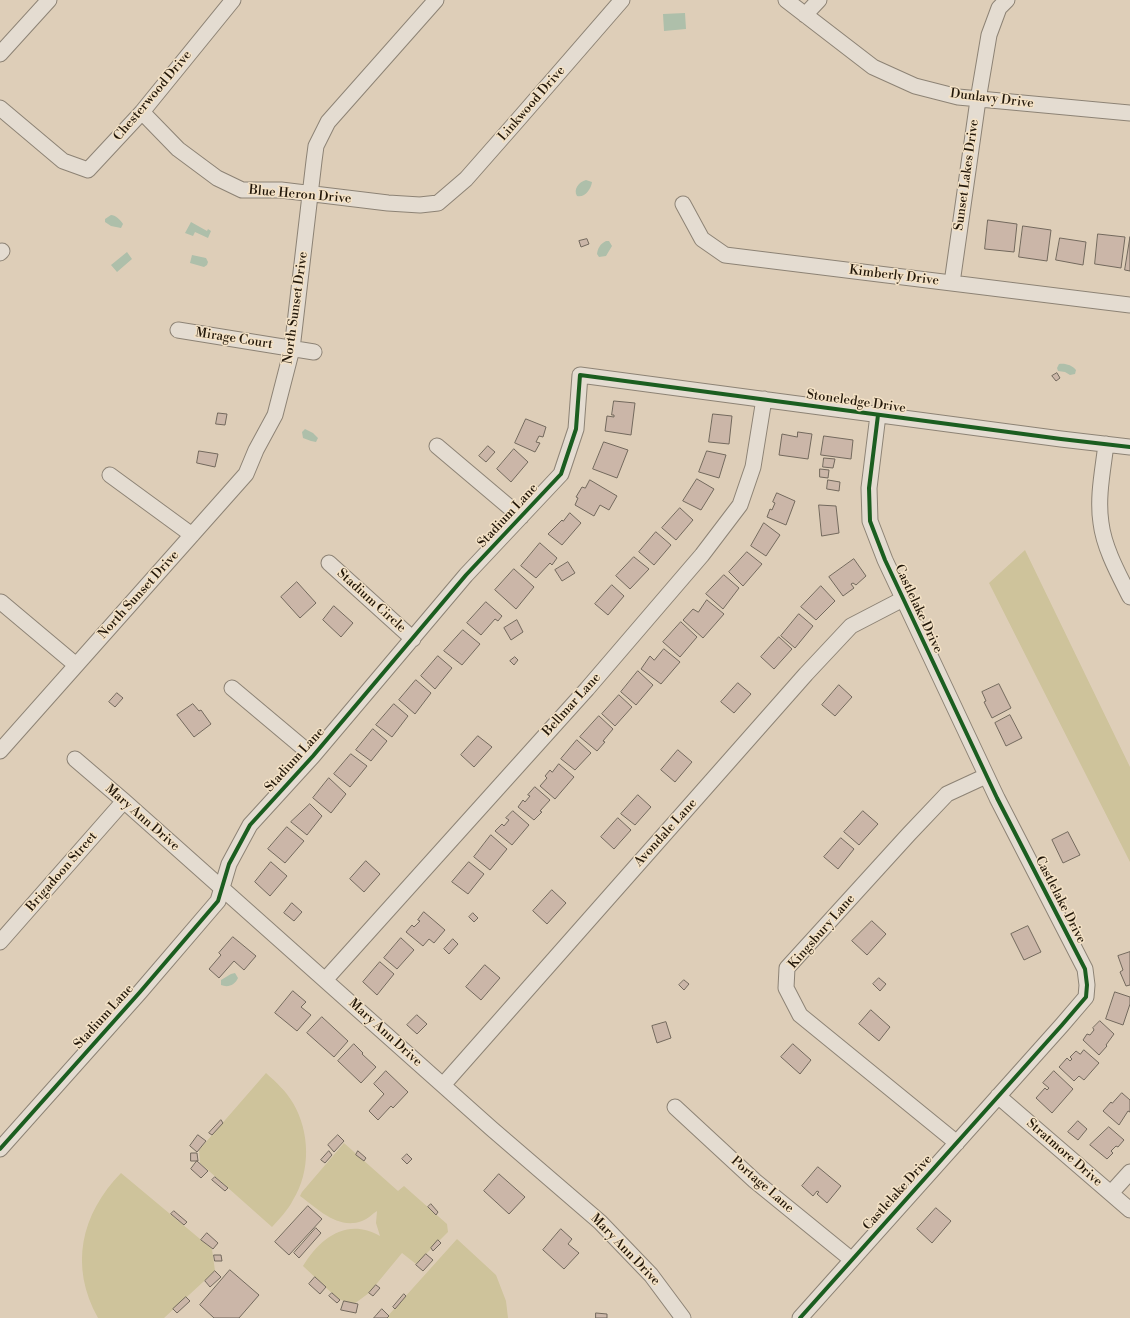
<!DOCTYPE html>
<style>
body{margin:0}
canvas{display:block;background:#deceb8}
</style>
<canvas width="1130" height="1318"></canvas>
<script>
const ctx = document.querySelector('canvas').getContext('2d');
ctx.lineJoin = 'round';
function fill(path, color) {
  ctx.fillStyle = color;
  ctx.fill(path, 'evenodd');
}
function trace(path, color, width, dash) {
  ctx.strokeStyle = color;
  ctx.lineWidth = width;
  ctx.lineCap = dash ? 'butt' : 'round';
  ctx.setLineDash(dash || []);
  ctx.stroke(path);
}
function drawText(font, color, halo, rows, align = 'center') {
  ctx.font = font + ' "Libre Bodoni",serif';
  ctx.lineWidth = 3;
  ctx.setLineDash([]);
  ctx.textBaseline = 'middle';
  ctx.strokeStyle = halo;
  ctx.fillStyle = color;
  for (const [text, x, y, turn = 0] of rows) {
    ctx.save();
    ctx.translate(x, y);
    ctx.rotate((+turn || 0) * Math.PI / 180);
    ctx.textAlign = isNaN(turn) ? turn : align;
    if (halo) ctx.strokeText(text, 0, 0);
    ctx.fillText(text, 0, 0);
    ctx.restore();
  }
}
fill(new Path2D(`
 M1025,550l105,217v95l-141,-279z
 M266,1073c10,9 20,18 27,30 17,29 18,68 0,97 -5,10 -13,18 -21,27l-72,-64 -1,-13z
 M344,1143l54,48 6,-5 43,38 1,8 -32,32 -14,-11 -33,40 -15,11 -16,-5 -35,-33c17,-28 44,-49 77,-30l-4,-13 1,-12c-5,3 -9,8 -15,10 -24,9 -44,-12 -62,-25l2,-4z
 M121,1173l91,76 3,22 -51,47h-66c-29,-52 -17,-104 23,-145z
 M457,1239l39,36 10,26 2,17h-122z`), '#cec39b');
fill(new Path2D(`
 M685,13l1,16 -22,2 -1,-17z
 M586,180l6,2c-1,7 -7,16 -15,14 -4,-7 2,-14 9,-16z
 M111,215c4,0 10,5 12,9l-2,4 -10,-2 -6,-4v-3z
 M191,222l16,9 1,-2 3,2 -3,7 -13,-6 -2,4 -8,-3z
 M606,241h3l3,5 -6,10 -7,1 -2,-3c1,-6 3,-10 9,-13z
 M127,252l5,7 -15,13 -6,-7z
 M192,255l14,3 2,4 -1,3 -3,2 -14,-4z
 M1059,364c6,-1 13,1 17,6l-1,4 -5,1 -5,-3 -7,-1 -1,-3z
 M305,429l8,4 5,5 -2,4 -5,-1 -8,-3 -1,-6z
 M235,973l3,5c-3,7 -10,10 -17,7v-5l10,-6z`), '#aebfaa');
const building = new Path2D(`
 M988,220l29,4 -3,28 -29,-3z
 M1023,226l28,4 -4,31 -28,-4z
 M1098,234l27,3 -4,31 -26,-4z
 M1130,237v34l-5,-1z
 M1060,238l26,4 -3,23 -27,-5z
 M587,239l2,5 -8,3 -2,-6z
 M1057,373l3,5 -4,3 -4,-5z
 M614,401l21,2 -4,32 -26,-4 2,-15 7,1v-2h-2z
 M218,413l9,1 -2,11 -9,-1z
 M713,414l19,2 -3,28 -20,-2z
 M526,419l20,8 -3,10 -4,-1 -3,6 4,1 -5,9 -20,-9z
 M798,432l14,2 -4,25 -29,-4 3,-21 15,3z
 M824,436l29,4 -2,19 -30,-4z
 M604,442l24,8 -11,28 -24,-9z
 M488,446l7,6 -9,10 -7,-6z
 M514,449l14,13 -17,20 -14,-13z
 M199,451l19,3 -3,13 -18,-4z
 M707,451l19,4 -7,23 -20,-6z
 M824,458l11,1 -2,9 -10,-1z
 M820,469l9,1 -1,8 -8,-1z
 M697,479l17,10 -13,21 -18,-9z
 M590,480l27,16 -8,14 -9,-5 -6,11 -19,-11 3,-7 -2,-1 6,-10 3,1z
 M828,480l12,2 -1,9 -12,-2z
 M777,493l18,8 -9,24 -19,-8 3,-8 2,1 3,-7 -2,-1z
 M819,505l17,1 3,27 -17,3z
 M680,508l13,12 -17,20 -14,-12z
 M570,513l11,10 -19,22 -14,-11 14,-14 1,1z
 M764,523l16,12 -14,21 -15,-10z
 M656,532l15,13 -17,20 -15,-13z
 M540,543l17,15 -5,7 -2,-2 -14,15 -15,-12z
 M747,552l15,12 -19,22 -14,-14z
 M634,557l15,12 -19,20 -14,-13z
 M854,559l12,17 -10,9 -3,-2 -2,1 3,4 -11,8 -14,-19z
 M568,562l7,11 -13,8 -7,-11z
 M514,569l20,18 -18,22 -21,-19z
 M724,575l15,13 -16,21 -17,-15z
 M297,582l19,21 -16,15 -19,-21z
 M612,585l12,11 -16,19 -13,-11z
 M821,586l14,15 -19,19 -15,-13z
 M707,600l17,14 -21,24 -20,-18 10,-11 5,3z
 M486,602l16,14 -4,5 -3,-2 -14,16 -14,-12z
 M334,606l19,17 -12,14 -18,-17z
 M799,614l14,12 -18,22 -14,-12z
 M517,620l6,12 -12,8 -7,-12z
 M681,622l16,15 -17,20 -17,-15z
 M463,630l17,14 -18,21 -18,-14z
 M779,637l13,12 -18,20 -13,-12z
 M664,649l16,13 -19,22 -20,-15 9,-13 4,4z
 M438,656l14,12 -17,21 -14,-13z
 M515,657l3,3 -4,5 -4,-4z
 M638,671l15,14 -17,20 -15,-13z
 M416,680l15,13 -16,21 -16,-14z
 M738,683l13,11 -17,19 -13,-11z
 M999,684l12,24 -19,10 -8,-16 2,-1 -4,-9z
 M839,685l13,12 -17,19 -13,-11z
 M117,693l6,5 -8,9 -6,-5z
 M619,695l13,12 -17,19 -13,-12z
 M193,704l6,7 2,-1 10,14 -17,13 -17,-22z
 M394,704l14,12 -16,21 -16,-12z
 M1010,715l12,23 -16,8 -11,-23z
 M599,716l14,13 -10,12 2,1 -8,9 -17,-14z
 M373,729l14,12 -16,20 -15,-11z
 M478,736l14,11 -18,20 -13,-12z
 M577,740l14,13 -16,17 -14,-11z
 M678,750l14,12 -17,20 -14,-12z
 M351,754l16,12 -17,21 -16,-13z
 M559,764l15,13 -19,22 -15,-13 7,-8 -2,-2 5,-6 2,2z
 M329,778l17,16 -15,19 -18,-15z
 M535,787l15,13 -10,11 2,1 -8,8 -16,-13 5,-7 2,2 5,-6 -2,-1z
 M638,795l13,12 -16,18 -14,-11z
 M310,804l12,12 -15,19 -16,-13z
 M513,811l16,14 -17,20 -17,-14 7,-7 2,2 5,-6 -3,-2z
 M863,811l15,13 -19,21 -15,-13z
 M618,818l13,12 -17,19 -13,-12z
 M287,827l17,14 -19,22 -17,-14z
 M1068,832l12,23 -17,8 -11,-23z
 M491,835l16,14 -17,21 -16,-13z
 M841,838l13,11 -16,20 -14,-12z
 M366,861l14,13 -16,18 -14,-13z
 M271,862l16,14 -17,20 -15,-14z
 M469,862l15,12 -16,20 -16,-12z
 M552,890l14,13 -19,21 -14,-13z
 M292,903l10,9 -8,9 -10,-8z
 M424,912l21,18 -11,13 -5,-4 -6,7 -17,-14 6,-7 2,2 6,-6 -2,-1z
 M473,913l5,5 -4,4 -5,-5z
 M872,921l14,13 -19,21 -15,-14z
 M1028,926l13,26 -17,8 -13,-26z
 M233,937l23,19 -12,14 -10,-9 -15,17 -10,-9 12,-14 -2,-2z
 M401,938l13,12 -17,19 -13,-11z
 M453,939l5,5 -9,10 -5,-5z
 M1130,952v33l-4,1 -6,-14 3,-2 -5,-14z
 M380,962l14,12 -17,21 -14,-13z
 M485,965l15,13 -19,22 -15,-13z
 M879,978l7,6 -6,7 -7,-7z
 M684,980l5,4 -5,6 -5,-5z
 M293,991l13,11 -5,5 10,8 -14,16 -22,-18z
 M1115,992l15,5v7l-7,21 -17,-6z
 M871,1010l19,17 -11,14 -20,-17z
 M417,1015l10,9 -10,10 -10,-9z
 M322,1017l26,24 -14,16 -27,-24z
 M1100,1021l14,13 -8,11 1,1 -8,9 -16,-15 4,-6 3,1 4,-5 -1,-2z
 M666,1022l5,16 -14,5 -5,-17z
 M354,1044l9,9 -1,1 14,13 -15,16 -23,-22z
 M793,1044l18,16 -11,14 -19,-17z
 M1084,1050l15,13 -15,17 -5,-4 -5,5 -15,-14 8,-9 3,3 2,-2 -2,-2 6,-6 4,3z
 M386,1071l22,21 -15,16 -2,-2 -13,14 -9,-9 15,-17 -10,-10z
 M1054,1071l19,18 -21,24 -16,-15 9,-10 2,2 2,-2 -6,-5z
 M1122,1093l8,7v12l-2,-1 -9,14 -16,-14 8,-9 1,1z
 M221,1120l2,3 -11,12 -3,-2z
 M1078,1121l9,8 -9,11 -10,-8z
 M1109,1127l15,13 -6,7 -2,-1 -5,5 2,2 -6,6 -17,-14z
 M198,1135l8,6 -9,11 -7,-6z
 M338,1135l6,6 -10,11 -6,-7z
 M329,1151l3,4 -7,8 -4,-3z
 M358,1151l8,7 -2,3 -8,-6z
 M191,1153h6l1,8h-7z
 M407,1154l5,5 -5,5 -5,-5z
 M197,1161l11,10 -7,7 -10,-9z
 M818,1167l23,19 -14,17 -10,-9 2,-2 -2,-1 -4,5 -11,-10z
 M499,1174l26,23 -16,17 -25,-23z
 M215,1177l13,11 -3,3 -13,-11z
 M431,1204l7,8 -2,3 -8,-8z
 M308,1206l14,13 -33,36 -14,-13z
 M936,1208l15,13 -19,22 -15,-14z
 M174,1211l13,11 -3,3 -13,-11z
 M316,1228l5,5 -22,25 -5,-5z
 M561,1229l11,10 -4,5 11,9 -15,16 -21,-19z
 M207,1233l11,10 -5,6 -12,-9z
 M438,1240l3,3 -8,8 -2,-3z
 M426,1254l7,6 -10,11 -7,-6z
 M214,1255h7l1,6h-7z
 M230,1270l29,25 -20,23h-25l-14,-13z
 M215,1271l6,6 -11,10 -5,-6z
 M315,1277l11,10 -6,7 -11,-10z
 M376,1285l4,3 -7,8 -4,-3z
 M332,1293l8,7 -3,3 -8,-7z
 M404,1294l2,2 -11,13 -2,-2z
 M186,1297l4,4 -13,12 -4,-4z
 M344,1301l14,3 -2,9 -15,-3z
 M382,1309l7,7 -2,2h-13z
 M596,1313l11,1v4h-11z`);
fill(building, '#cbb6a8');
trace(building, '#73695d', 1);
const minor = new Path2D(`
 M786,0l87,67 42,19 43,11 172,16
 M805,15l14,-15
 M0,54l49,-54
 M0,108l63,53 25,9 54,-58 91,-112
 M142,112l36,37 39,29 25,12h39l107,13 32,2 18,-2 28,-24 51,-58 105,-121
 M683,204l19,35 23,16 405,50
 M0,253l2,-2
 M952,283l26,-183 11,-65 10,-27 8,-8
 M178,330l136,22
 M1106,444c-3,26 -9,53 -5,79 3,25 18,52 29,74
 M437,446l84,71
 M110,475l82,60
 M329,563l84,76
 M1,602l75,63
 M232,688l81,68
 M0,751l246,-277 10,-24 19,-35 17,-66 22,-188 2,-15 12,-24 108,-122
 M75,759l49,42 368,328 108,93 51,53 32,43
 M0,942l124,-141
 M325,980l262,-291 115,-134 38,-50 13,-38 11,-68
 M443,1085l363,-411 45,-48 52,-27
 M998,1096l132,114
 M675,1107l80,74 97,79
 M957,1143l-157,-128 -14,-27 1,-20 122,-134 38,-40 39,-18
 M0,1149l140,-157 78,-91 11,-37 21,-39 63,-69 153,-181 95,-101 15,-45 4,-54 481,64 69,8
 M1111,1193l19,-21
 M800,1318l262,-293 24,-28 1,-12 -2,-16 -88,-171 -112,-238 -15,-39 -1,-33 9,-73`);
trace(minor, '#8d8375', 17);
trace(minor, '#e4dcd1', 15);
trace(new Path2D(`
 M0,1149l140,-157 78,-91 11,-37 21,-39 63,-69 153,-181 95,-101 15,-45 4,-54 481,64 69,8
 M800,1318l262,-293 24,-28 1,-12 -2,-16 -88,-171 -112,-238 -15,-39 -1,-33 9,-73`), '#1b5e20', 4);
drawText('13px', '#23180a', '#f4e2c6', [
 ["Chesterwood Drive",153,96,-50],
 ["Dunlavy Drive",992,99,7],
 ["Linkwood Drive",532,104,-49],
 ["Sunset Lakes Drive",967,175,-82],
 ["Blue Heron Drive",300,195,5],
 ["Kimberly Drive",894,276,7],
 ["North Sunset Drive",296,308,-82],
 ["Mirage Court",234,339,9],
 ["Stoneledge Drive",856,402,8],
 ["Stadium Lane",508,516,-47],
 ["North Sunset Drive",139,595,-48],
 ["Stadium Circle",371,601,42],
 ["Castlelake Drive",918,609,65],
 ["Bellmar Lane",572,705,-48],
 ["Stadium Lane",295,760,-48],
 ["Mary Ann Drive",142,818,41],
 ["Avondale Lane",666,833,-48],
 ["Brigadoon Street",62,872,-49],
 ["Castlelake Drive",1060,900,63],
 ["Kingsbury Lane",822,932,-49],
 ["Stadium Lane",104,1017,-48],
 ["Mary Ann Drive",385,1033,42],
 ["Stratmore Drive",1064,1153,41],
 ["Portage Lane",762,1185,41],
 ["Castlelake Drive",898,1193,-48],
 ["Mary Ann Drive",625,1250,46]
]);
</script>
